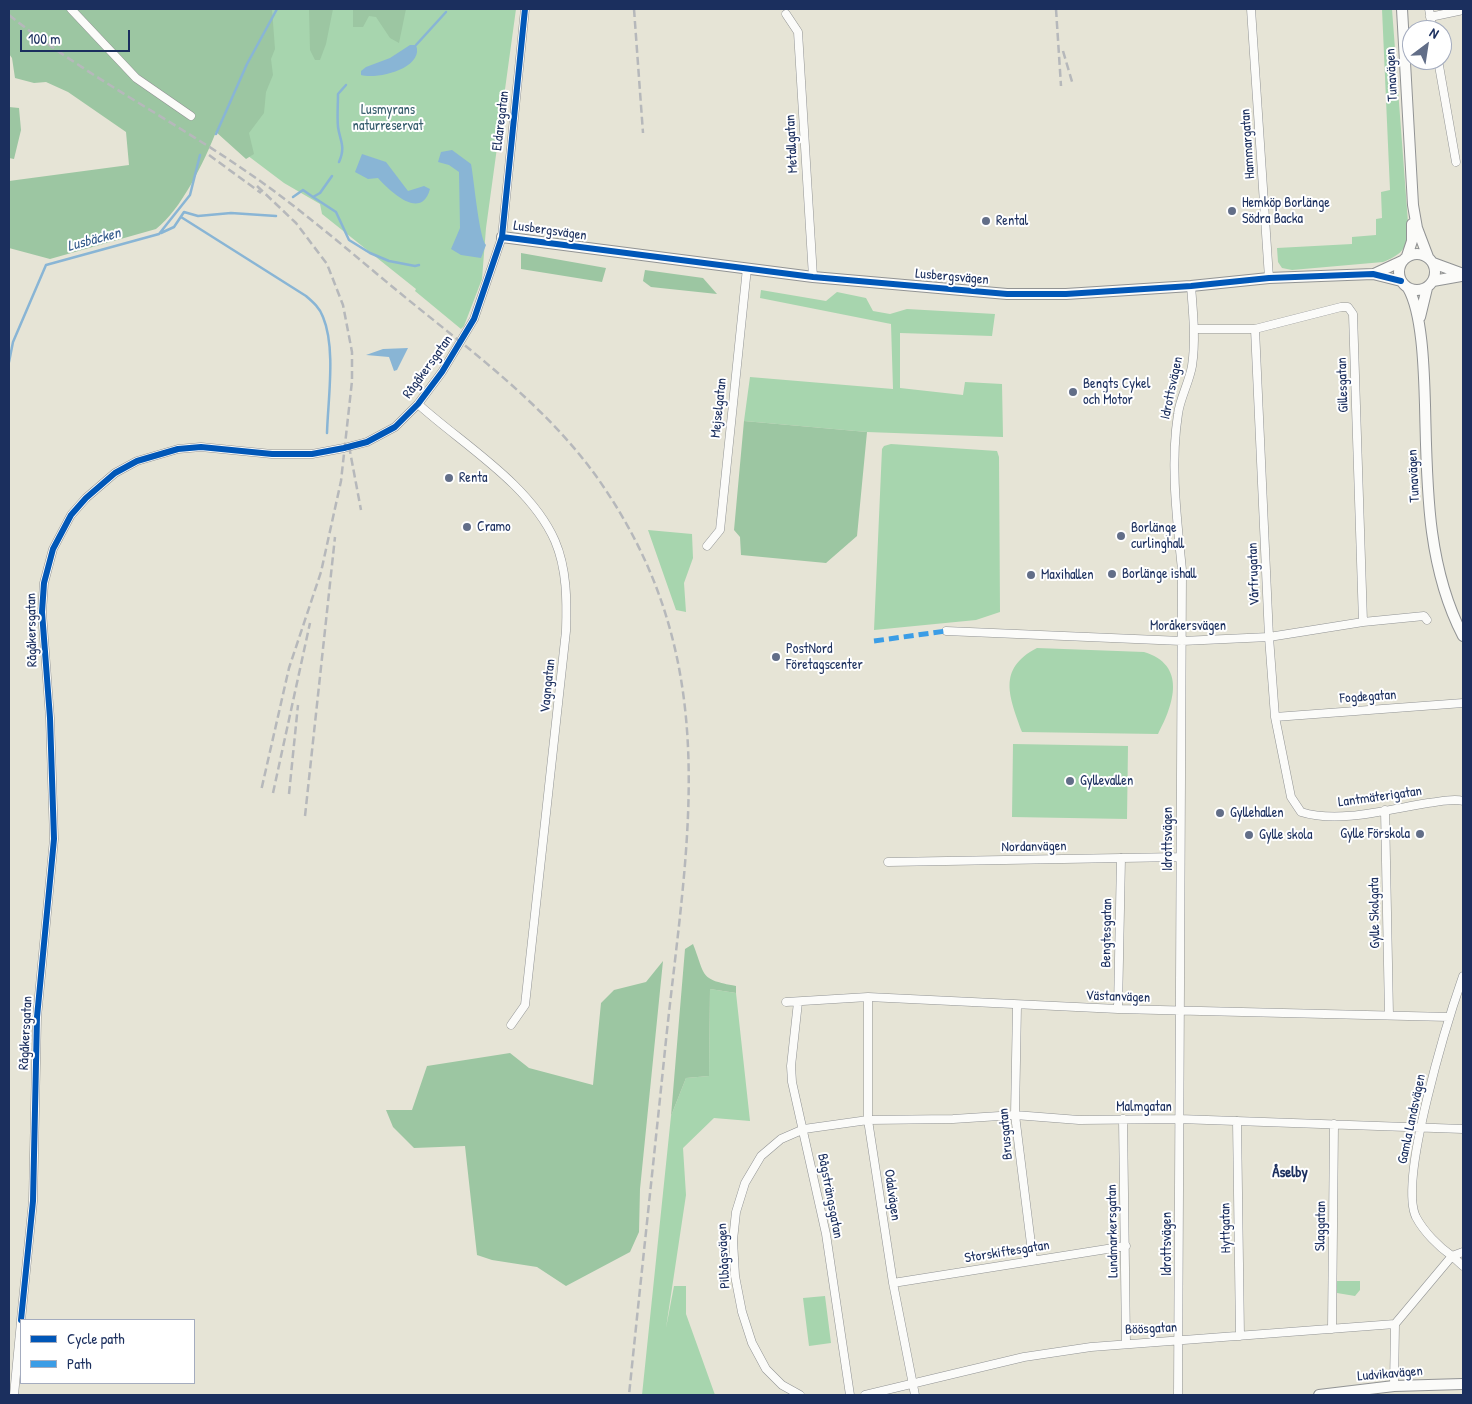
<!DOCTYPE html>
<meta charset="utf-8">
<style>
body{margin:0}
#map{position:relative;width:1472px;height:1404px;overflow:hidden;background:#e6e4d6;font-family:"Patrick Hand",sans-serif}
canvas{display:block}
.frame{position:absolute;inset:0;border:10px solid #1b2f5e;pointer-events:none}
.legend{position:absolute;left:20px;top:1319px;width:175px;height:65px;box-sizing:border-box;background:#fff;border:1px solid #a4acbf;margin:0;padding:6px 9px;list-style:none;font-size:15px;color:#1b2f5e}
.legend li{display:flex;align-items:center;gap:10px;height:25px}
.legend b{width:25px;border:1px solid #a4acbf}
.north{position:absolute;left:1402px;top:20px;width:50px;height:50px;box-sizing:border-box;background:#fff;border:1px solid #a4acbf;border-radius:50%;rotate:31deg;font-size:14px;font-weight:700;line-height:20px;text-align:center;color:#1b2f5e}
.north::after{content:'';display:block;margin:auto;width:18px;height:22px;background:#626e88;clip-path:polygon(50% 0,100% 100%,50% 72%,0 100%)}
.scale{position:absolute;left:20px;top:30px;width:110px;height:22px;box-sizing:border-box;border:2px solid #1b2f5e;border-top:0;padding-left:6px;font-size:15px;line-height:18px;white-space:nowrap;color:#1b2f5e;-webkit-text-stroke:4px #fff;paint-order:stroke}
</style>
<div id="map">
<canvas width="1472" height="1404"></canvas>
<div class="frame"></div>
<ul class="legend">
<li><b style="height:6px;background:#0057b8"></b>Cycle path</li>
<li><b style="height:6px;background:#3b9de6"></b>Path</li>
</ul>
<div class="north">N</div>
<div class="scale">100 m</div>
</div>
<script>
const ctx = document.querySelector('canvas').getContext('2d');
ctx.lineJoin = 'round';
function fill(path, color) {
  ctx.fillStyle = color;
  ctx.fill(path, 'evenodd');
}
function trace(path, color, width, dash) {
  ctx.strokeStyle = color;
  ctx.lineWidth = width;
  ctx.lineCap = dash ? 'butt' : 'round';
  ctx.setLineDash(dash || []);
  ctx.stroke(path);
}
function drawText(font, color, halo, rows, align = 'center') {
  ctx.font = font + ' "Patrick Hand",sans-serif';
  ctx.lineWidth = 4;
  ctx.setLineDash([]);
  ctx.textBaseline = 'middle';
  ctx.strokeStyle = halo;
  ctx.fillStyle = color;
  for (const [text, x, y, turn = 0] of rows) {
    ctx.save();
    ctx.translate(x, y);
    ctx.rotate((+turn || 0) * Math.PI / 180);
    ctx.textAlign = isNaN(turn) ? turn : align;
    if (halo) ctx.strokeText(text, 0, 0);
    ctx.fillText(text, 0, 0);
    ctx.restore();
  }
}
fill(new Path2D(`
 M120,9h396l-30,219 -4,51 -18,47 -3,3 -46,-38 1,-2 -94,-75 -2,-10 -36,-21 -53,-40z
 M1382,9h10l17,227c-4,15 -11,20 -26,26l-91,8 -10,-2 -4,-6 -1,-14 75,-4v-7l24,-2v-16l6,-1 -1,-26 9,-2z
 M761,290l65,11 11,-9 29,6 7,13 17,3 17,-5 88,5 -3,22 -92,-3v55l63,7 2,-13 37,2 1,53 -136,-5 -123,-11 6,-44 143,12 -2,-65 -131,-26z
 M891,444l106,7 2,6 1,155 -24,8 -102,10 8,-181 2,-3z
 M648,530l44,4 1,24 -9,25 2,29 -10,-2z
 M1037,648l107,4c43,13 30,52 14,82l-136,-2c-12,-34 -26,-63 15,-84z
 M1013,744l115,2 -1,73 -115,-2z
 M710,989l26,4 14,128 -36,-3 -31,30 3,47 -20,133 8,-42h12v28l29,81h-73l29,-279 15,-38 23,-2z
 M1337,1281h23v9l-5,6 -18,-3z
 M825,1296l6,47 -22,3 -6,-48z`), '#a7d5ae');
fill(new Path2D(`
 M9,9h263l3,40 -4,10 2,16 -7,17 -2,21 -15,20 5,21 -8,5 -30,-27c-12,30 -35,78 -60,97l-106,30 -41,-11v-67l120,-16 -3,-33 -58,-40 -22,-10 -12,1 -19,-5 -3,-20 -3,-4z
 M309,9h24l-7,35 -6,16h-5l-5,-10z
 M353,9h53l-7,34 -9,-5 -14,-21 -7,-1 -6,11h-10z
 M9,107l10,1 2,22 -7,29 -5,-1z
 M521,253l85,15 -4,14 -81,-13z
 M645,270l58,8 14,16 -66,-7 -8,-6z
 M744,421l123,11 -10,104 -31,27 -85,-8 -1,-18 -6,-7z
 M693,944c13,33 6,35 43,42v7l-26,-4 -1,87 -23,2 -15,38 14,-167z
 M663,961l-23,228 -1,43 -9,20 -64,34 -29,-19 -45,-7 -15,-5 -12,-109 -51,2 -21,-21 -7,-17h26l15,-44 83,-13 19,15 64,17 8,-82 13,-13 32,-8z`), '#9cc6a2');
fill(new Path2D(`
 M410,45h6c9,23 -39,35 -55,30v-4l5,-4 24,-9z
 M452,150l19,14c3,15 8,74 15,81l-5,13 -20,-3 -10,-6 9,-21 -1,-56 -10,-7 -11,-3 3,-10z
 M362,154l24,8 22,29 16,-5 6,3c-9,33 -41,1 -52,-11l-10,1 -13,-7z
 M408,348l-11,22 -3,1 -5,-14 -23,-2 17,-6z`), '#89b5d5');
trace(new Path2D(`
 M416,45l30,-33
 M216,134l31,-70 30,-55
 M339,162c7,-16 1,-21 -1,-35 -1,-11 0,-22 0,-33l8,-9
 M293,197l10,-7 10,7 7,-4 12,-17
 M313,197l23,15 13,28 21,13 19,8 26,5 4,-1
 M181,217l125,79c7,6 14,12 17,21 13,31 5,82 4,116
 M161,233l13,-6 10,-15 14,4 33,-3 45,3
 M9,362l4,-20 33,-77 113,-31 31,-39 10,-40`), '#89b5d5', 2.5);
const street = new Path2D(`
 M71,9l65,69 55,38
 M1251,9l18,269
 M1429,9l4,21
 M786,14l12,18 15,245
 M1430,17l33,-7
 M1438,60l18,102
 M1194,329h61l86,-22h7l5,7 10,308
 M1255,329l14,308 6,80 16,80 10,15c38,12 89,-3 127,-9 11,-1 25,-5 35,-2
 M418,404c44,40 112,80 137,137 12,28 12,60 11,90l-41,374 -14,20
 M707,546l13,-16 27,-262
 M946,631l236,10 87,-4 94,-15 61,-6 3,4
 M1275,717l188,-14
 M1385,810l4,205
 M888,862l292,-5
 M868,997v123l25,163 22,112
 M786,1002l82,-5 250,12 331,8
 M798,1002l-7,64 1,16 34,152 24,161
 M1017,1006l-2,109 18,145
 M1118,1009l3,-151
 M1123,1119l3,224
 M1237,1121l3,215
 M1463,1252l-11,4 11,10
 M893,1283l233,-37
 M21,1320l12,-119 4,-184 17,-178 -4,-121 -8,-106 2,-29 9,-34 18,-34 15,-17 29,-25 22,-12 41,-12 23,-2 71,7h40l32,-6 23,-6 28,-15 23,-23 24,-32 32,-53 28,-82 23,-228
 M1332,1329l2,-205
 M1394,1386l1,-62 57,-68c-13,-9 -28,-24 -36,-39 -18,-37 32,-198 47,-241
 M14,1395l7,-73
 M800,1395l-18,-10 -16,-16 -14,-26 -10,-31 -7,-36 -2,-36 3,-28 9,-29 16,-27 20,-17 23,-10 64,-9 85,-1 62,-4 64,5 100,-1 284,10
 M865,1395l159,-38 67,-10 304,-23
 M1178,1395l4,-825c-5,-51 -12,-105 -4,-156 2,-16 11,-31 14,-48 4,-26 1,-54 -1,-80`);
const secondary = new Path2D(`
 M1402,9l11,196 4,23 11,29
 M502,237l311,40 194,17h59l125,-8 78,-8 104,-4 28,7
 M1399 272a18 18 0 1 1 36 0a18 18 0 1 1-36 0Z
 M1407,256l5,-15v-17
 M1433,263l30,11
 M1374,274l28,-13
 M1433,281l28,-5
 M1408,288c15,26 16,86 17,117 2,78 1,160 38,231
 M1420,317l7,-29
 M1319,1395l75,-9 69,-2`);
trace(street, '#919394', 9);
trace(secondary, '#919394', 12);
trace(street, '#fbfbf9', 8);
trace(secondary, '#fbfbf9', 10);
trace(new Path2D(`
 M634,9l9,124
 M1056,9l5,77
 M9,15c84,67 182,114 269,179 47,35 92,75 138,112 68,55 140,109 189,183 120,179 82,351 61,551 -12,118 -25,237 -37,355
 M1063,51l10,34
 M209,155l52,38
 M257,186l39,37 31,41 16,41 9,47v29l-11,100 -20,91 -32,96 -28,123
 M349,446l12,64
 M273,793l37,-170
 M289,794l9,-89
 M305,816l30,-279`), '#b6b8bb', 2.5, [8, 4]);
trace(new Path2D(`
 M874,641l72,-10`), '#3b9de6', 5, [10, 5]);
trace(new Path2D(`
 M502,237l311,40 194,17h59l125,-8 78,-8 104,-4 28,7
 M21,1320l12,-119 4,-184 17,-178 -4,-121 -8,-106 2,-29 9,-34 18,-34 15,-17 29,-25 22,-12 41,-12 23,-2 71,7h40l32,-6 23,-6 28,-15 23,-23 24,-32 32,-53 28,-82 23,-228`), '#0057b8', 6);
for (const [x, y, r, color] of [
 [1232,211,5,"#626e88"],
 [986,221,5,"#626e88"],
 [1073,392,5,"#626e88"],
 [449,478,5,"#626e88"],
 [467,527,5,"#626e88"],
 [1121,536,5,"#626e88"],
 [1112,574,5,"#626e88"],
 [1031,575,5,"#626e88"],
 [776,657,5,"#626e88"],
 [1070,781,5,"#626e88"],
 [1220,813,5,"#626e88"],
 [1420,834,5,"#626e88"],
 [1249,835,5,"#626e88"]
]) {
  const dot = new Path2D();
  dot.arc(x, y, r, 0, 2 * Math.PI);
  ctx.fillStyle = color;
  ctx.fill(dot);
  trace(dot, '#fff', 2);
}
drawText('14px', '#1b2f5e', '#fff', [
 ["Tunavägen",1392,75,-93],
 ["Eldaregatan",501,121,-83],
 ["Metallgatan",792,144,-93],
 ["Hammargatan",1248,144,-94],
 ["Lusbergsvägen",550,231,8],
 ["Lusbergsvägen",952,277,5],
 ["Rågåkersgatan",428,367,-54],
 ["Gillesgatan",1343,385,-92],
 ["Idrottsvägen",1172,388,-78],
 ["Mejselgatan",719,408,-84],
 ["Tunavägen",1414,476,-93],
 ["Vårfrugatan",1254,574,-92],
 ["Moråkersvägen",1188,626],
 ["Rågåkersgatan",32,630,-91],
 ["Vagngatan",548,686,-84],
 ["Fogdegatan",1368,697,-4],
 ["Lantmäterigatan",1380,797,-8],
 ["Idrottsvägen",1168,839,-90],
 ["Nordanvägen",1034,847,-1],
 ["Gylle Skolgata",1375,913,-91],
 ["Bengtesgatan",1107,933,-89],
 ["Västanvägen",1118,997,2],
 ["Rågåkersgatan",26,1033,-87],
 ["Malmgatan",1144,1107],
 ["Gamla Landsvägen",1412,1119,-78],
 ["Brusgatan",1006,1134,-95],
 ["Odalvägen",892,1195,82],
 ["Bågsträngsgatan",830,1196,79],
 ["Slaggatan",1321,1226,-89],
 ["Hyttgatan",1226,1228,-91],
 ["Lundmarkersgatan",1113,1231,-91],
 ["Idrottsvägen",1167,1244,-90],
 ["Storskiftesgatan",1007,1252,-9],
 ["Pilbågsvägen",724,1256,-93],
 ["Böösgatan",1151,1329,-3],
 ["Ludvikavägen",1390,1374,-5]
]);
drawText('14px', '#365d6c', '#fff', [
 ["Lusmyrans",388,110],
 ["naturreservat",388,126]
]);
drawText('14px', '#1b2f5e', '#fff', [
 ["Hemköp Borlänge",1242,203],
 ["Södra Backa",1242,219],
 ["Rental",996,221],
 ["Bengts Cykel",1083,384],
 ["och Motor",1083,400],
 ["Renta",459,478],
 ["Cramo",477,527],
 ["Borlänge",1131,528],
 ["curlinghall",1131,544],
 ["Borlänge ishall",1122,574],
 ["Maxihallen",1041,575],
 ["PostNord",786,649],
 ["Företagscenter",786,665],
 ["Gyllevallen",1080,781],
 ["Gyllehallen",1230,813],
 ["Gylle Förskola",1410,834,"right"],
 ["Gylle skola",1259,835]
], 'left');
drawText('italic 15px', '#375d8d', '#fff', [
 ["Lusbäcken",94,240,-15]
]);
drawText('bold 15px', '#1b2f5e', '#fff', [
 ["Åselby",1290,1173]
]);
</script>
